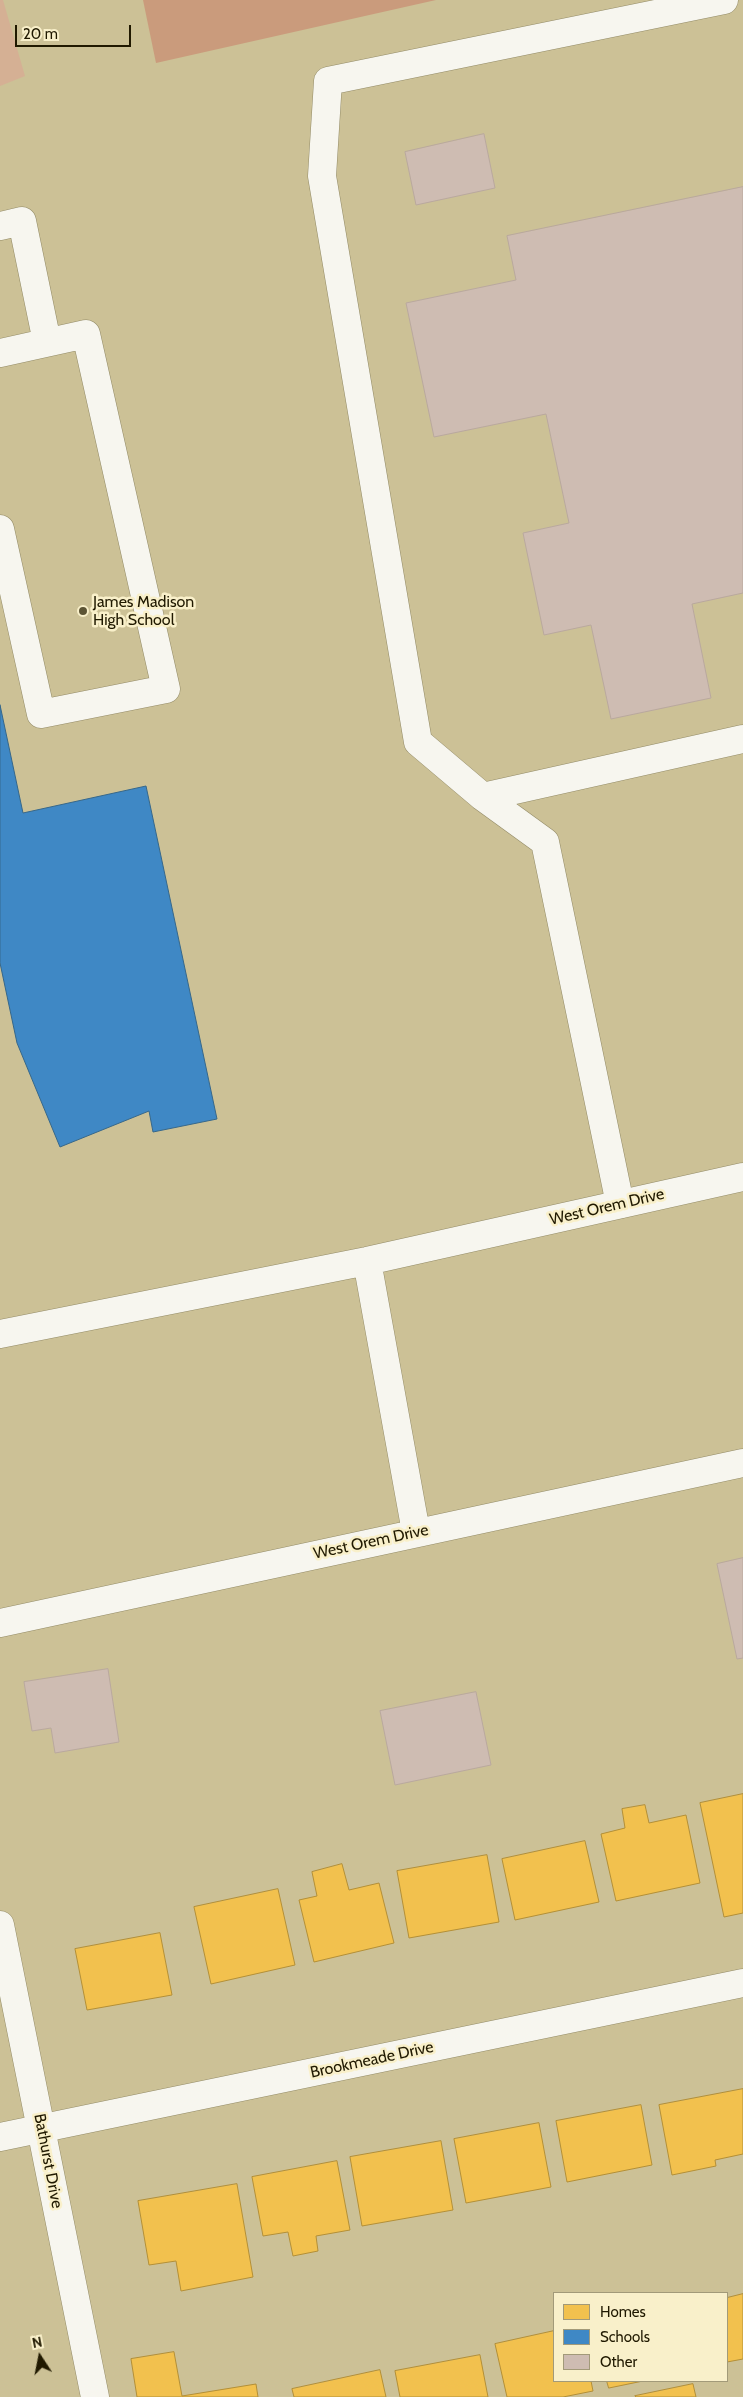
<!DOCTYPE html>
<style>
body{margin:0}
#map{position:relative;width:743px;height:2397px;overflow:hidden;background:#ccc196;font-family:Cabin,sans-serif}
canvas{display:block}
.legend{position:absolute;left:553px;top:2292px;width:175px;height:90px;box-sizing:border-box;background:#f9f0ca;border:1px solid #a29a79;margin:0;padding:6px 9px;list-style:none;font-size:15px;color:#201900}
.legend li{display:flex;align-items:center;gap:10px;height:25px}
.legend b{width:25px;border:1px solid #a29a79}
.north{position:absolute;left:15px;top:2332px;width:50px;height:50px;-webkit-text-stroke:4px #f9f0ca;paint-order:stroke;rotate:349deg;font-size:14px;font-weight:700;line-height:20px;text-align:center;color:#201900}
.north::after{content:'';display:block;margin:auto;width:18px;height:22px;background:#201900;clip-path:polygon(50% 0,100% 100%,50% 72%,0 100%)}
.scale{position:absolute;left:15px;top:25px;width:116px;height:22px;box-sizing:border-box;border:2px solid #201900;border-top:0;padding-left:6px;font-size:15px;line-height:18px;white-space:nowrap;color:#201900;-webkit-text-stroke:4px #f9f0ca;paint-order:stroke}
</style>
<div id="map">
<canvas width="743" height="2397"></canvas>
<ul class="legend">
<li><b style="height:14px;background:#f2c14e"></b>Homes</li>
<li><b style="height:14px;background:#3f88c5"></b>Schools</li>
<li><b style="height:14px;background:#cebcb2"></b>Other</li>
</ul>
<div class="north">N</div>
<div class="scale">20 m</div>
</div>
<script>
const ctx = document.querySelector('canvas').getContext('2d');
ctx.lineJoin = 'round';
function fill(path, color) {
  ctx.fillStyle = color;
  ctx.fill(path, 'evenodd');
}
function trace(path, color, width, dash) {
  ctx.strokeStyle = color;
  ctx.lineWidth = width;
  ctx.lineCap = dash ? 'butt' : 'round';
  ctx.setLineDash(dash || []);
  ctx.stroke(path);
}
function drawText(font, color, halo, rows, align = 'center') {
  ctx.font = font + ' Cabin,sans-serif';
  ctx.lineWidth = 5;
  ctx.setLineDash([]);
  ctx.textBaseline = 'middle';
  ctx.strokeStyle = halo;
  ctx.fillStyle = color;
  for (const [text, x, y, turn = 0] of rows) {
    ctx.save();
    ctx.translate(x, y);
    ctx.rotate((+turn || 0) * Math.PI / 180);
    ctx.textAlign = isNaN(turn) ? turn : align;
    if (halo) ctx.strokeText(text, 0, 0);
    ctx.fillText(text, 0, 0);
    ctx.restore();
  }
}
fill(new Path2D(`
 M0,0h3l22,76 -25,10z`), '#d5b094');
fill(new Path2D(`
 M143,0h293l-280,63z`), '#ca9b7c');
const homes = new Path2D(`
 M743,1794v119l-19,4 -24,-114z
 M645,1805l4,18 37,-8 14,68 -84,18 -15,-67 24,-6 -3,-19z
 M585,1841l14,61 -84,18 -13,-61z
 M487,1855l12,67 -90,16 -12,-67z
 M342,1864l7,26 30,-7 15,60 -80,19 -15,-62 18,-4 -5,-24z
 M278,1889l17,76 -84,19 -17,-77z
 M160,1933l12,62 -85,15 -12,-61z
 M743,2089v65l-28,6 1,6 -44,9 -13,-70z
 M641,2105l11,60 -85,17 -11,-61z
 M539,2123l12,64 -85,16 -12,-64z
 M441,2141l12,69 -91,16 -12,-69z
 M337,2161l13,69 -34,6 2,15 -25,5 -5,-24 -25,4 -11,-59z
 M237,2184l16,93 -72,14 -5,-30 -27,4 -11,-64z
 M743,2294v65l-16,3v-64z
 M554,2331v50h37l2,10 -30,6h-56l-12,-53z
 M174,2352l8,44 74,-12 2,13h-121l-6,-38z
 M480,2355l8,42h-88l-5,-26z
 M380,2370l6,27h-92l-2,-8z
 M607,2381h36l-34,7z
 M693,2384l3,13h-60l-1,-1z`);
fill(homes, '#f2c14e');
trace(homes, '#b38f37', 1);
const schools = new Path2D(`
 M0,705l23,108 123,-27 71,333 -64,13 -4,-21 -89,36 -43,-104 -17,-80z`);
fill(schools, '#3f88c5');
trace(schools, '#36678a', 1);
const building = new Path2D(`
 M484,134l11,54 -79,17 -11,-53z
 M743,187v406l-51,11 19,94 -100,21 -20,-94 -47,10 -21,-102 46,-10 -23,-109 -112,23 -28,-134 110,-23 -9,-44z
 M743,1558v100l-6,1 -20,-95z
 M108,1669l11,73 -64,11 -4,-25 -19,3 -8,-49z
 M476,1692l15,73 -96,20 -15,-74z`);
fill(building, '#cebcb2');
trace(building, '#b9a89e', 1);
const minor = new Path2D(`
 M0,226l22,-5 25,121
 M0,353l86,-19 80,355 -125,25 -41,-185
 M483,797l260,-58
 M620,1204l-75,-362 -62,-45 -65,-55 -96,-566 6,-95 396,-81
 M0,1925l95,472
 M0,2137l743,-154`);
const major = new Path2D(`
 M367,1261l49,271
 M0,1334l367,-73 376,-84
 M0,1623l743,-160`);
trace(minor, '#938b67', 29);
trace(major, '#938b67', 29);
trace(minor, '#f7f6ef', 28);
trace(major, '#f7f6ef', 28);
for (const [x, y, r, color] of [
 [83,611,5,"#5c5434"]
]) {
  const dot = new Path2D();
  dot.arc(x, y, r, 0, 2 * Math.PI);
  ctx.fillStyle = color;
  ctx.fill(dot);
  trace(dot, '#f9f0ca', 2);
}
drawText('16px', '#201900', '#f9f0ca', [
 ["James Madison",93,602],
 ["High School",93,620]
], 'left');
drawText('16px', '#201900', '#f9f0ca', [
 ["West Orem Drive",607,1207,-13],
 ["West Orem Drive",371,1542,-12],
 ["Brookmeade Drive",372,2060,-12],
 ["Bathurst Drive",48,2161,79]
]);
</script>
